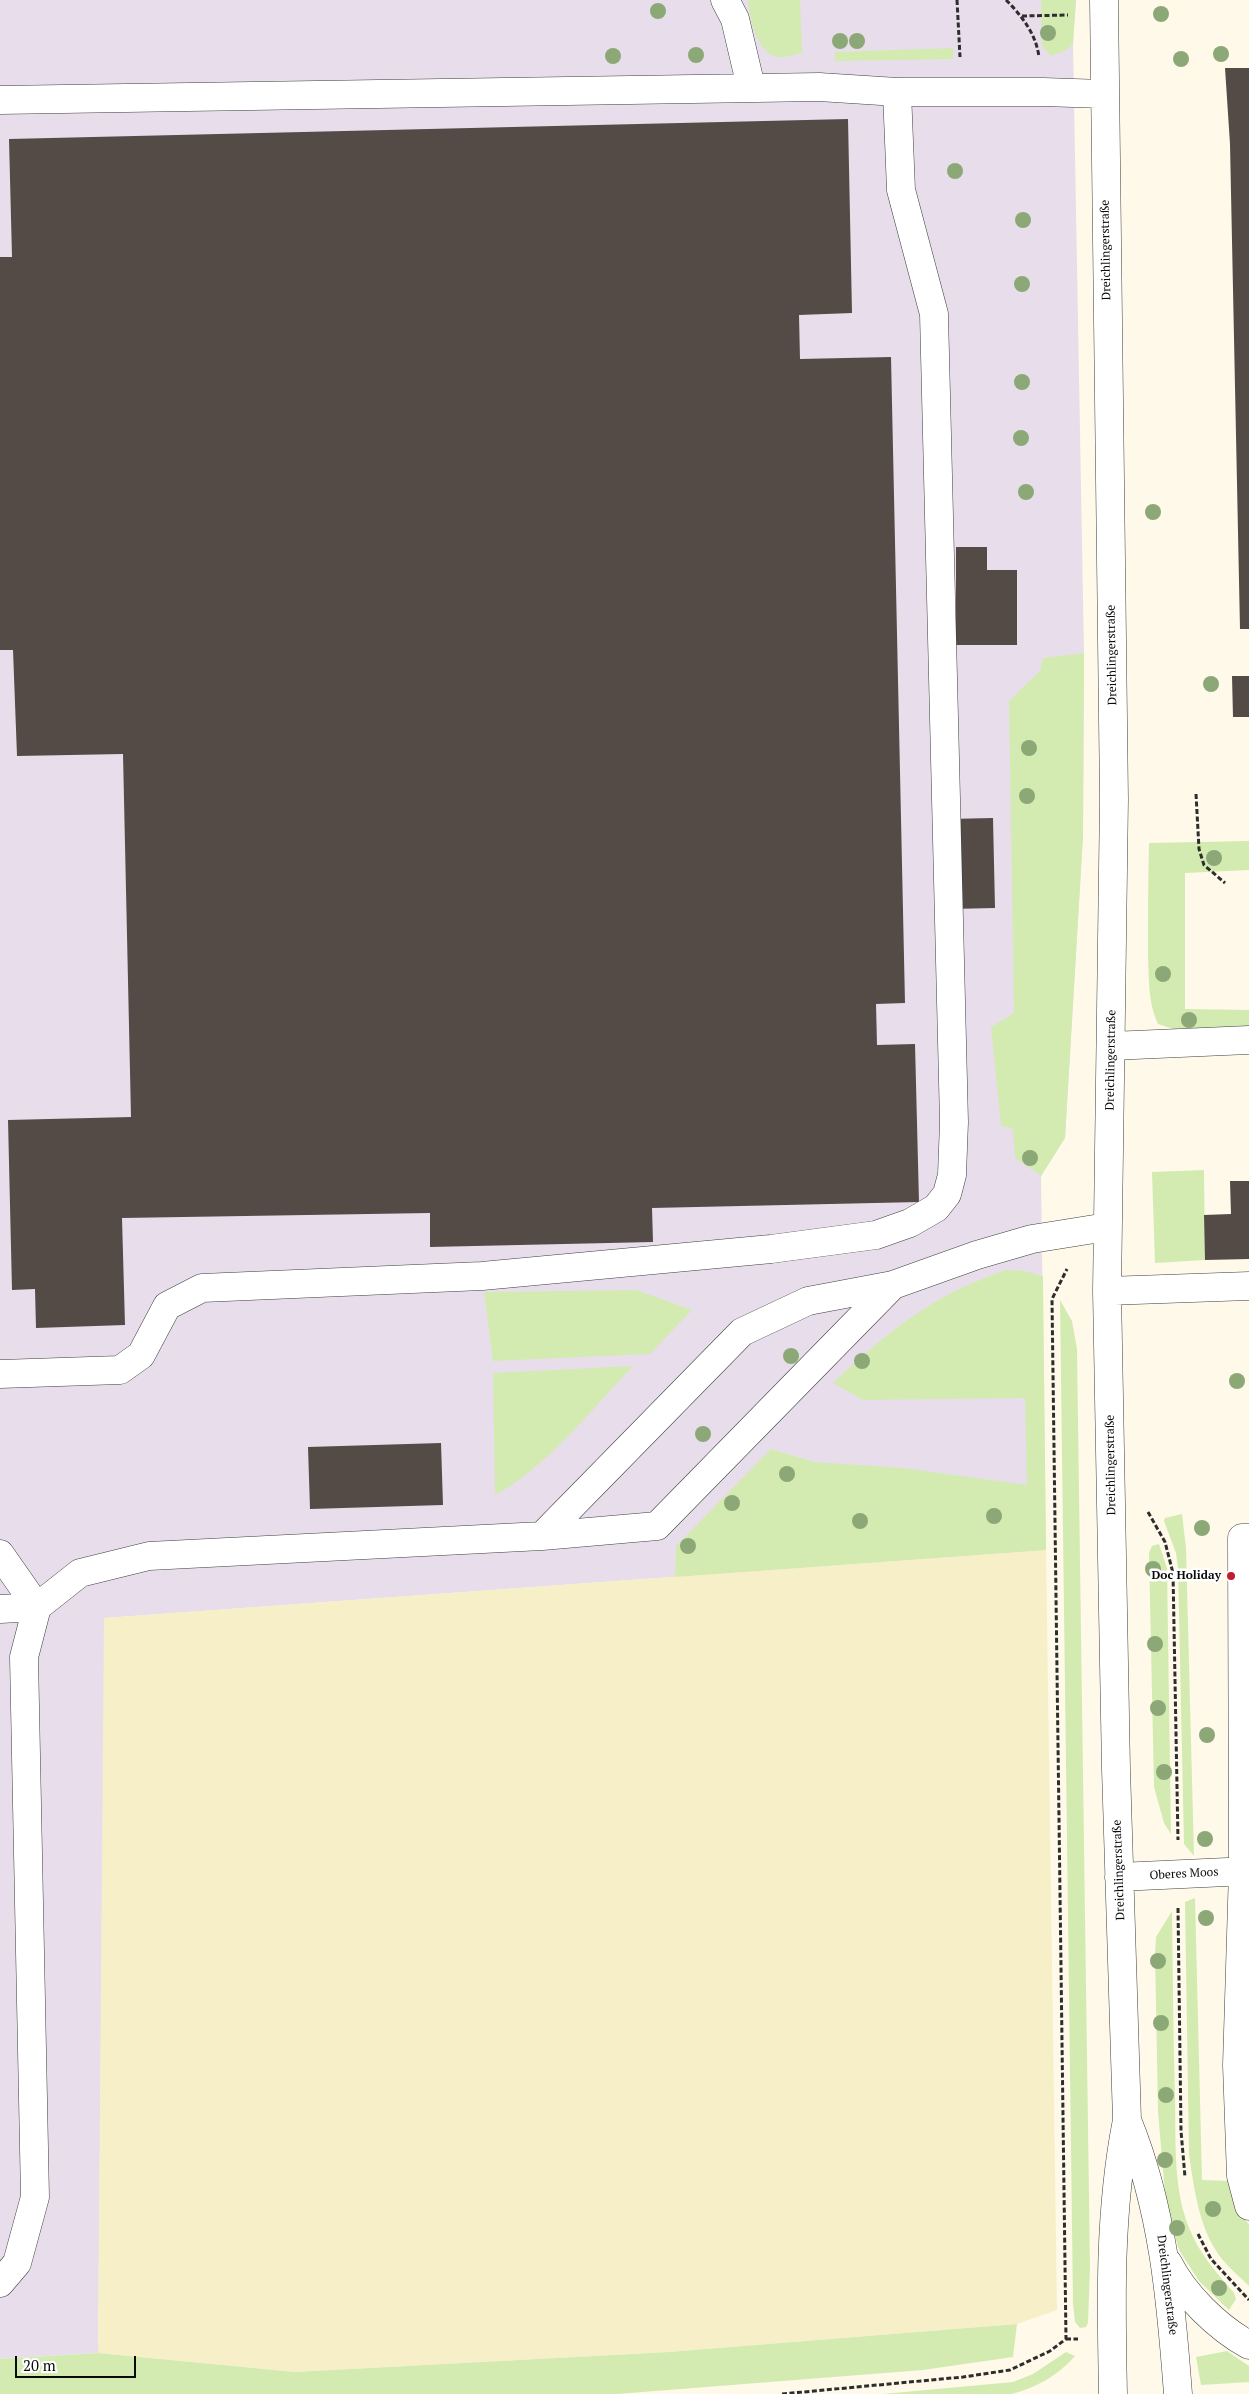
<!DOCTYPE html>
<meta charset="utf-8">
<style>
body{margin:0}
#map{position:relative;width:1249px;height:2394px;overflow:hidden;background:#fff9e9;font-family:"PT Serif",serif}
canvas{display:block}
.scale{position:absolute;left:15px;top:2356px;width:121px;height:22px;box-sizing:border-box;border:2px solid #0b0b0b;border-top:0;padding-left:6px;font-size:15px;line-height:18px;white-space:nowrap;color:#0b0b0b;-webkit-text-stroke:4px #fff;paint-order:stroke}
</style>
<div id="map">
<canvas width="1249" height="2394"></canvas>
<div class="scale">20 m</div>
</div>
<script>
const ctx = document.querySelector('canvas').getContext('2d');
ctx.lineJoin = 'round';
function fill(path, color) {
  ctx.fillStyle = color;
  ctx.fill(path, 'evenodd');
}
function trace(path, color, width, dash) {
  ctx.strokeStyle = color;
  ctx.lineWidth = width;
  ctx.lineCap = dash ? 'butt' : 'round';
  ctx.setLineDash(dash || []);
  ctx.stroke(path);
}
function drawText(font, color, halo, rows, align = 'center') {
  ctx.font = font + ' "PT Serif",serif';
  ctx.lineWidth = 5;
  ctx.setLineDash([]);
  ctx.textBaseline = 'middle';
  ctx.strokeStyle = halo;
  ctx.fillStyle = color;
  for (const [text, x, y, turn = 0] of rows) {
    ctx.save();
    ctx.translate(x, y);
    ctx.rotate((+turn || 0) * Math.PI / 180);
    ctx.textAlign = isNaN(turn) ? turn : align;
    if (halo) ctx.strokeText(text, 0, 0);
    ctx.fillText(text, 0, 0);
    ctx.restore();
  }
}
fill(new Path2D(`
 M0,0h1076l-3,43 11,610 -1,183 -18,302 -24,38 5,374 -941,68 -7,735 -98,6z`), '#e8deeb');
fill(new Path2D(`
 M1046,1550l11,760 -40,14 -348,28 -374,20 -197,-19 6,-735z`), '#f6efc8');
fill(new Path2D(`
 M748,0h52l2,53c-7,1 -17,5 -24,4 -21,-3 -29,-40 -30,-57z
 M1041,0h35l-3,43 -8,8 -14,5 -9,-10z
 M953,48v11l-118,2v-9z
 M1084,653l-1,183 -18,302 -24,38 -26,-18 -2,-29 -12,-3 -10,-99 23,-14 -5,-312 31,-30 3,-13z
 M1249,841v29l-64,3v136l64,1v17l-76,2 -15,-5c-10,-21 -9,-45 -10,-68 0,-38 0,-75 1,-113z
 M1204,1170l1,90 -50,3 -3,-91z
 M1006,1270l18,1 19,5 3,274 -371,27 1,-31 95,-97 43,13 89,6 124,17 -2,-87 -162,2 -30,-17c54,-51 101,-89 173,-113z
 M636,1290l56,20 -42,44 -157,7 -9,-69z
 M1060,1300l12,21 5,28 13,919 -2,55 -2,4 -6,1 -5,-6 -2,-19z
 M633,1366c-41,43 -86,101 -138,129l-2,-122z
 M1182,1514l4,34 8,308 -10,-12 -6,-276 -2,-15 -12,-32 1,-3z
 M1159,1544l8,24 4,266 -7,-11 -10,-36 -5,-234 3,-7z
 M1195,1898l7,282 27,1 11,30 9,14v61c-11,-11 -26,-23 -34,-37 -17,-28 -21,-62 -26,-94l-4,-253z
 M1172,1911c1,62 1,124 3,186 1,41 -2,89 13,128 10,27 27,46 46,68l2,6 -7,11 -30,-29 -20,-31 -13,-45 -8,-93 -3,-159 1,-16z
 M1017,2324l-4,33 -90,13 -306,24h-617v-35l98,-6 197,19 374,-20z
 M1227,2351l22,15v16l-48,3 -5,-28z
 M1066,2352l9,4c-16,19 -39,32 -64,38h-128l130,-12 20,-8z`), '#d3ebb1');
fill(new Path2D(`
 M1225,68h24v561h-9l-10,-485z
 M848,119l4,194 -53,2 1,44 91,-2 14,646 -29,1 1,41 38,-1 4,158 -267,6 1,34 -223,5v-34l-308,5 3,107 -89,3 -1,-39 -23,1 -4,-170 123,-3 -8,-363 -106,2 -4,-106h-13v-393h12l-3,-118z
 M956,547h31v23h30v75h-61z
 M1232,676h17v41h-16z
 M993,818l2,90 -45,1 -2,-90z
 M1230,1181h19v78l-44,1 -1,-45 27,-1z
 M441,1443l2,62 -133,4 -2,-62z`), '#544b47');
const minor = new Path2D(`
 M725,0l10,19 16,68
 M1104,0l10,799 -7,492 9,478 11,351c-18,91 -16,182 -14,274
 M0,100l819,-13 78,5
 M1111,1046l138,-6
 M1107,1291l142,-5
 M0,1374l120,-4 21,-15 26,-49 35,-18 280,-12 289,-27 105,-14 34,-12 26,-15 11,-14 5,-19 2,-53 -20,-808 -33,-124 -4,-98h146l61,2
 M542,1536l115,-10 236,-241
 M1249,1538h-7l1,333 -6,194 4,111 8,30
 M0,1554l37,53
 M0,1609l37,-2
 M1119,1877l130,-6
 M1127,2120c36,88 44,180 51,274
 M1168,2263c16,32 50,65 81,82
 M0,2283l17,-20 18,-66 -11,-540 13,-50 43,-34 69,-17 393,-20 200,-204 66,-31 85,-16 84,-30 55,-16 75,-12`);
trace(minor, '#3e3e3e', 29);
trace(new Path2D(`
 M957,0l3,57
 M1006,0c16,16 30,34 33,57
 M1022,16l46,-1
 M1196,794l3,55 5,16 21,18
 M1148,1512l17,30 8,31 5,267
 M1178,1908l3,223 4,46
 M1198,2234l13,25 38,41
 M1066,2339h12
 M782,2394l181,-17 47,-7 40,-19 16,-12 -14,-1040 15,-30`), '#2d2d2d', 3, [5, 2.5]);
trace(minor, '#fff', 28);
ctx.fillStyle = '#8ca877';
for (const [x, y] of [
 [658,11],
 [1161,14],
 [1048,33],
 [840,41],
 [857,41],
 [1221,54],
 [696,55],
 [613,56],
 [1181,59],
 [955,171],
 [1023,220],
 [1022,284],
 [1022,382],
 [1021,438],
 [1026,492],
 [1153,512],
 [1211,684],
 [1029,748],
 [1027,796],
 [1214,858],
 [1163,974],
 [1189,1020],
 [1030,1158],
 [791,1356],
 [862,1361],
 [1237,1381],
 [703,1434],
 [787,1474],
 [732,1503],
 [994,1516],
 [860,1521],
 [1202,1528],
 [688,1546],
 [1153,1569],
 [1155,1644],
 [1158,1708],
 [1207,1735],
 [1164,1772],
 [1205,1839],
 [1206,1918],
 [1158,1961],
 [1161,2023],
 [1166,2095],
 [1165,2160],
 [1213,2209],
 [1177,2228],
 [1219,2288]
]) {
  ctx.beginPath();
  ctx.arc(x, y, 8, 0, 2 * Math.PI);
  ctx.fill();
}
for (const [x, y, r, color] of [
 [1231,1576,5,"#c21c30"]
]) {
  const dot = new Path2D();
  dot.arc(x, y, r, 0, 2 * Math.PI);
  ctx.fillStyle = color;
  ctx.fill(dot);
  trace(dot, '#fff', 2);
}
drawText('12px', '#0b0b0b', '#fff', [
 ["Dreichlingerstraße",1106,250,-91],
 ["Dreichlingerstraße",1112,655,-91],
 ["Dreichlingerstraße",1111,1060,-89],
 ["Dreichlingerstraße",1111,1465,-91],
 ["Dreichlingerstraße",1119,1870,-92],
 ["Oberes Moos",1184,1874,-3],
 ["Dreichlingerstraße",1167,2285,83]
]);
drawText('bold 12px', '#0b0b0b', '#fff', [
 ["Doc Holiday",1221,1576]
], 'right');
</script>
